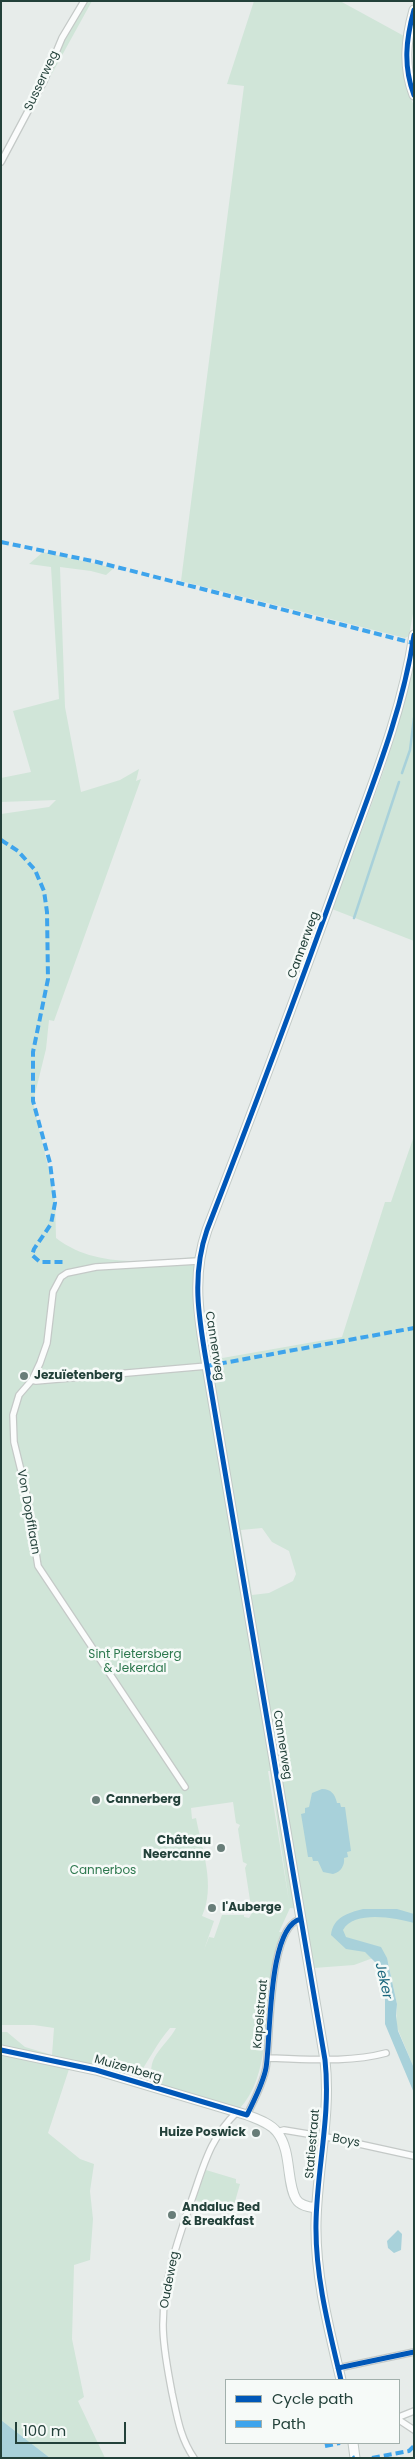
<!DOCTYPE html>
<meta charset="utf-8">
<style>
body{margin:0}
#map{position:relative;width:415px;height:2459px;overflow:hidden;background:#e7ecea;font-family:Poppins,sans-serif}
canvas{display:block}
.frame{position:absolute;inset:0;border:2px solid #23413a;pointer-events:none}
.legend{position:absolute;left:225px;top:2379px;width:175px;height:65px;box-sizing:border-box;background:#f6faf8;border:1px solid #a2b0ac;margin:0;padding:6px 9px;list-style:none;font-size:15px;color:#23413a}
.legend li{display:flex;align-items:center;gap:10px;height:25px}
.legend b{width:25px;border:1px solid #a2b0ac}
.scale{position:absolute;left:15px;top:2422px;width:111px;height:22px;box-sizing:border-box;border:2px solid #23413a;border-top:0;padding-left:6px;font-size:15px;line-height:18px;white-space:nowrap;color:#23413a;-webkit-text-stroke:4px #f6faf8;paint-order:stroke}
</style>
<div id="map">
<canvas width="415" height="2459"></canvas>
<div class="frame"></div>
<ul class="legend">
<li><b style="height:6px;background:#0057b8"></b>Cycle path</li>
<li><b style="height:6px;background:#3ea4ec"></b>Path</li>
</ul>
<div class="scale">100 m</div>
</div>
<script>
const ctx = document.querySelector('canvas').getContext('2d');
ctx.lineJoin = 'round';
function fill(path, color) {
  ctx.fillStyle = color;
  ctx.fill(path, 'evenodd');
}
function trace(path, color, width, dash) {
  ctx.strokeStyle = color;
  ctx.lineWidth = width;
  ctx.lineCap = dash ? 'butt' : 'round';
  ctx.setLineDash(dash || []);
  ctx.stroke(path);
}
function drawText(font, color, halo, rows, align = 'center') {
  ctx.font = font + ' Poppins,sans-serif';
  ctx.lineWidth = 5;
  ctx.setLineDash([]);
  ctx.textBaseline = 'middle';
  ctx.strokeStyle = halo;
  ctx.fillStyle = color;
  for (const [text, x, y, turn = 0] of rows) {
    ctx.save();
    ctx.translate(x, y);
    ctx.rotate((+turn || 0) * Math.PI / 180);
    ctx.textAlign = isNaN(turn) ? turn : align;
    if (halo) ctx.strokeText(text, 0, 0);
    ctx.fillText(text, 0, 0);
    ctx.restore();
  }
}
fill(new Path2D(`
 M83,1h9l-64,116 36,-85z
 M254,1h86l64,35c-3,25 0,47 10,70v502l-5,28 -4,2 -224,-57 63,-495 -17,-2z
 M43,552l71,16 -8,7 -15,-4 -31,-4 5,140 16,85 39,-12 19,-11 -3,12 5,-2 -87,242 -5,-1 -3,29 -13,53 22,95 1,41c41,32 100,23 147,18l-2,43 10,61 131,-23 43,-135h6l23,-66v932l-18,-43 1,-21 -9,-42 -15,-4 -19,7 -40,3 -11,-59 -13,-1 -11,24h4l-7,36 -4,1c-8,43 -1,108 -33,140l-82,-25c-17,-23 9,-37 19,-56h-6c-13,15 -21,32 -32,48l-66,-16 -24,73 32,26 14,5 -4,27 3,28 -3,41 -16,5 -2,74 12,58 -6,4 27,57h-55l-49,-38v-388h6l18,15 27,8 2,-27 -20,-3h-33v-1211l48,-7 7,-7 -55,2v-24l30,-6 -18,-61 46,-12 -8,-132 -22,-3zM262,1528l10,14 17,9 7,23 -3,7 -24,12 -17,2 -11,-65zM268,1771h2l19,130 -1,-6zM233,1802l3,21 4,2 -2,4 5,33 4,2 -2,4 7,45 -3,5 -5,-1v-2h-22l-8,23 -5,-1 -5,13 10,-29 -12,-5c14,-30 0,-67 -6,-98l-4,1 -1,-11z
 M414,657v284l-82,-32c30,-82 67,-165 82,-252z
 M206,2170l30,9v4l4,1 -8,28 -37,-12z`), '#d0e5d8');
fill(new Path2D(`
 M322,1789c9,0 13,5 15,14h3l1,4h4l6,44 -4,1 1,5 -4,1c1,7 -3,14 -11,16l-10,-2 -5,-11h-5l-1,-4h-4l-7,-43 4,-1v-5l4,-1 3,-14z
 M363,1909h34l17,5v9c-18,-5 -60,-13 -71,7l3,7 35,10 6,11 10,46 -1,12 2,15 16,37v25l-29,-69v-32l-9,-29 -11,-11 -19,-3 -15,-14c2,-18 17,-22 32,-26z
 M398,2230l4,4 -1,16 -7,3 -6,-5 -1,-7z
 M1,2420l49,38h-49z`), '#a8d1da');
trace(new Path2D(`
 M402,773l8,-23 4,-32
 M354,918l45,-136`), '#a8d1da', 2.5);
const street = new Path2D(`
 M1,162l43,-81 18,-43 22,-37
 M32,1380l4,1 171,-15
 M185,1787l-147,-221 -12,-75 -12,-49 -1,-27 6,-20 13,-15 8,-17 7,-20 6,-51 8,-15 6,-4 29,-6 102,-6
 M268,2058c39,1 81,5 118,-5
 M247,2115c7,-15 16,-31 19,-47 5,-27 1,-142 35,-149
 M277,2132l7,-2 48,8 82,18
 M338,2368l76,-16
 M399,2417l15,-6
 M399,2420l15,10
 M194,2458c-14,-20 -17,-42 -22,-65 -4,-22 -9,-45 -9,-68 0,-43 15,-86 29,-126 12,-34 18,-61 45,-87`);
const secondary = new Path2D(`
 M414,10c-8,29 -11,56 0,85
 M1,2050l95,20 151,45c10,4 23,8 30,17 15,19 9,50 19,67 4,7 14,8 20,9
 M341,2380c-12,-51 -26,-104 -25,-157 1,-56 15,-107 9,-163l-118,-694c-8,-47 -16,-90 0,-136 47,-121 92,-242 136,-364 27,-76 59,-151 71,-231
 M353,2443l2,15`);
trace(street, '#c4c9c7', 8);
trace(secondary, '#c2cac7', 11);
trace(street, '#fbfcfc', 5.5);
trace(secondary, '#fbfcfc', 9);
trace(new Path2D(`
 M1,542l96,20 316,81
 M1,840l17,11 17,19 9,21 3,21 1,67 -15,73v49l17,62 5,40 -4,21 -17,25 -2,6 8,7h24
 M207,1366l207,-38
 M325,2446l15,-3
 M353,2458l2,-1
 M372,2458l37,-7 5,-5`), '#3ea4ec', 4, [8, 4]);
trace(new Path2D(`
 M414,10c-8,29 -11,56 0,85
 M1,2050l95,20 151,45c7,-15 16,-31 19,-47 5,-27 1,-142 35,-149
 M338,2368l76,-16
 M341,2380c-12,-51 -26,-104 -25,-157 1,-56 15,-107 9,-163l-118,-694c-8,-47 -16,-90 0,-136 47,-121 92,-242 136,-364 27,-76 59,-151 71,-231`), '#0057b8', 5);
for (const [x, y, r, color] of [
 [24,1376,5,"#687d78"],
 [96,1800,5,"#687d78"],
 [221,1848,5,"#687d78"],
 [212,1908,5,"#687d78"],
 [256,2133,5,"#687d78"],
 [172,2215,5,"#687d78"]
]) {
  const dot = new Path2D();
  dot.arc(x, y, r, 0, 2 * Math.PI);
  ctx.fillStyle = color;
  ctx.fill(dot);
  trace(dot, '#f6faf8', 2);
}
drawText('12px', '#23413a', '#f6faf8', [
 ["Susserweg",42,81,-65],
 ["Cannerweg",304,945,-70],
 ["Cannerweg",214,1346,81],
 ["Von Dopfflaan",28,1512,80],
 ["Cannerweg",282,1745,81],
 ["Kapelstraat",261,2014,-85],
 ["Muizenberg",128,2069,16],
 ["Boys",346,2141,11],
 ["Statiestraat",313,2144,-85],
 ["Oudeweg",170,2280,-79]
]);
drawText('bold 12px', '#23413a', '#f6faf8', [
 ["Jezuïetenberg",34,1376],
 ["Cannerberg",106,1800],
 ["Château",211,1841,"right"],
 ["Neercanne",211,1855,"right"],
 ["l'Auberge",222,1908],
 ["Huize Poswick",246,2133,"right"],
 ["Andaluc Bed",182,2208],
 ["& Breakfast",182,2222]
], 'left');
drawText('12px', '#2d784e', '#f6faf8', [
 ["Sint Pietersberg",135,1655],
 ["& Jekerdal",135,1669],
 ["Cannerbos",103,1871]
]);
drawText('italic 14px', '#1c687e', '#f6faf8', [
 ["Jeker",383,1981,77]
]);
</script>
